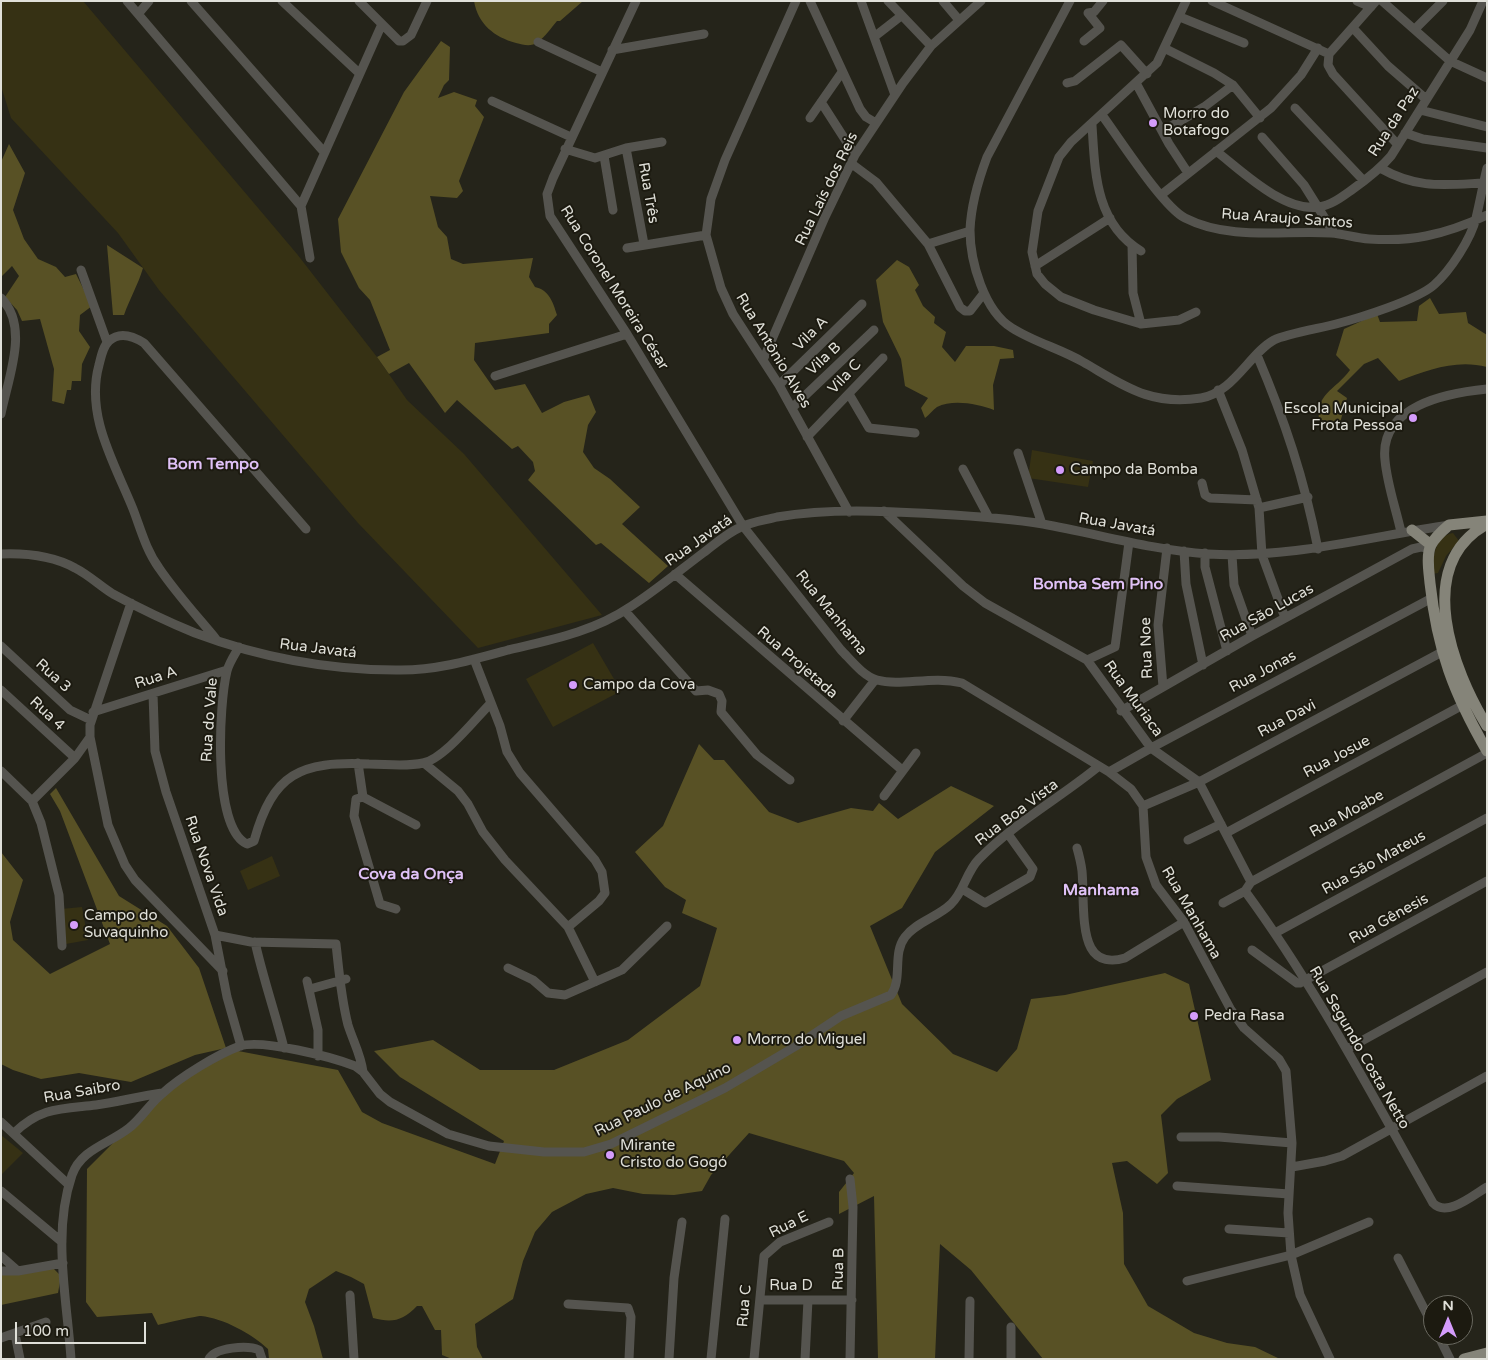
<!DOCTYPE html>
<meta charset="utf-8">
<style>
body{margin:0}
#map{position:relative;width:1488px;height:1360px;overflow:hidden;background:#25241a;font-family:"Varela Round",sans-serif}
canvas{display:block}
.frame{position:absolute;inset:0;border:2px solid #e0e0d9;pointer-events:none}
.north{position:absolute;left:1423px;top:1295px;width:50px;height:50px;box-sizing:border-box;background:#1c1a10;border:1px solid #6a6960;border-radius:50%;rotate:0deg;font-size:14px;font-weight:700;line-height:20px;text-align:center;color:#e0e0d9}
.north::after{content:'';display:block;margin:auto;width:18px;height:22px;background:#d49cfb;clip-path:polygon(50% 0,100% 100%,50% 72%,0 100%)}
.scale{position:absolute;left:15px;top:1322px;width:131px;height:22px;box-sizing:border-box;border:2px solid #e0e0d9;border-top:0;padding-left:6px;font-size:15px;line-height:18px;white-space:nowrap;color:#e0e0d9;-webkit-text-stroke:4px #1c1a10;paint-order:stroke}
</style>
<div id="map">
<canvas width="1488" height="1360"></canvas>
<div class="frame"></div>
<div class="north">N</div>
<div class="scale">100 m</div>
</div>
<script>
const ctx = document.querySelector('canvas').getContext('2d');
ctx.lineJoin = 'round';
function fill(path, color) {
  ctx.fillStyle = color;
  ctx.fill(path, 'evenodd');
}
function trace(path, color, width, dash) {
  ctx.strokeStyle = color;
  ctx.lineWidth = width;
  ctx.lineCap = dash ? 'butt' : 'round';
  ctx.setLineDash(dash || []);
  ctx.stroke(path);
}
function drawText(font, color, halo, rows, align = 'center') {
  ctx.font = font + ' "Varela Round",sans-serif';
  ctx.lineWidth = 4;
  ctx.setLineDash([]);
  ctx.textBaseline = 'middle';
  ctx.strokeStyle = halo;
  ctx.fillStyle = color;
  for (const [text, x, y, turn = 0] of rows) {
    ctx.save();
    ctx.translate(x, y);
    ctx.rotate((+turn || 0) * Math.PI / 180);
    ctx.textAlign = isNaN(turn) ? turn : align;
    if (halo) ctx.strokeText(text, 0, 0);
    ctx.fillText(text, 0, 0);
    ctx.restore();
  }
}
fill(new Path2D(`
 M1,1h82l214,253 80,103 30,43 57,54 138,161 -124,33 -120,-125 -199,-233 -41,-57 -107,-115 -10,-32z
 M1032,450l61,11 -5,26 -60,-9z
 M1453,533l6,8 -13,15 -8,17 -6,1c1,-15 2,-38 21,-41z
 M593,643l28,48 -68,36 -27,-48z
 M272,856l8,20 -32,14 -8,-19z
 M82,907l6,33 -22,4 -5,-35z
 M1,1135l22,18 -22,22z`), '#363114');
fill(new Path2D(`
 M474,1h109l-23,20h-3c-6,7 -12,16 -19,21 -7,5 -14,3 -22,1 -22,-6 -38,-19 -42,-42z
 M441,41l9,6 -1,33 -5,5 -6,13 16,-6 23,8 -2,6 9,11 -25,64 4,10 -6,7 -27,-2 8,31 9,10 4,22 12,5 70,-6 -4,19 6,10c14,3 18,15 22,28l-8,9v9l-74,10 -1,17 21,30 30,-6 17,29 22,-11 25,-7 7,17 -8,13 -5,27 11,16 16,11 30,28 -18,17 46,42 -19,17 -48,-40 -5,2 -68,-65 7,-9 -2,-9 -15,-16 -6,3 -55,-49 -12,13 -36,-50 -20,11 -12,-17 13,-7 -20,-50 -11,-12 -18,-36 -3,-33 66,-127z
 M9,144l16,29 -12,37 11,29 14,20 18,8 9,10 11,-3 16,32 -12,9 -1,16 11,16 -8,17 -1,17h-9l-1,9h-4l-3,14 -12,-3 2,-32 -14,-50 -18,2 -5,-11 -12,-13 14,-21 -7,-10 -11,11v-115z
 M107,245l36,23c-5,17 -13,30 -19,47h-11z
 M897,260l12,7 10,18 -4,5 8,16 12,11 -1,6 12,9 -4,15 13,15 11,-16h28l19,4 1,8 -14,1 -7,26 1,25c-16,-6 -41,-11 -57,-3 -4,3 -8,8 -12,11l-4,-10 7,-10 -23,-12 -4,-27 -18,-37 -7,-42z
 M1430,298l9,16 27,-2 2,11 19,12v32c-31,-8 -59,3 -88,14l-21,-23 -14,6 -27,27 10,7 -9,32 -18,-6c-7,-30 16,-34 30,-54l-14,-15 8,-26 33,-15 3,8 37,-1 2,-15z
 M699,744l15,16h10l45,52 29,11 53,-15 22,3 6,-8 19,16 53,-33 43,20 -59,46 -33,56 -32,18 32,78 51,50 44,18 20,-23 14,-50 34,-4 100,-22 24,11 22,96 -34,19 -16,16 7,58 -11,11 -30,-23 -15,2 11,50 1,51 24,42 46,27 33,10 28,4 25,12h-237l-72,-89 -31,-26 -5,115h-57l-4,-163 -35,18v-22l15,-19 -10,-12 -95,-28 -38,42 -9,16 -28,4 -31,-1 -30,-6 -27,6 -34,18 -17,20 -12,29 -10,38 -38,25 2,23 6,12h-31l-10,-4 -1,-25h-6l-13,-24h-5c-14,15 -25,17 -44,12l-9,-34 -13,-7 -15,-6 -27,18 -4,13 9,24 9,33h-54l-1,-10c-16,-15 -45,-31 -67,-33 -5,0 -35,7 -43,9l-6,-12 -55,4 -11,-15 1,-133 68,-68 35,-28 43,-23 105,20 24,42 20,11 113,41 9,-23 -104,-64 -26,-26 59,-11 47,30h74l74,-30 72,-54 17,-58 -35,-15 4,-13 -21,-13 -30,-35 28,-26z
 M56,788l63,108 48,30 32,42 27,80 -31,7 -64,27 -52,-9 -38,6 -28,-9 -12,-6v-212l22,28 -13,42 3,18 37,34 60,-30 -50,-133 -10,-17z
 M50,1265l11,11 -3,17 -57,12v-34z`), '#585125');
trace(new Path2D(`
 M127,1l174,205
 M191,1l133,151
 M282,1l77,72
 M359,1l40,40h4l8,-6 16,-34
 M636,1l-83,177 -6,16 3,22 77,118 116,192 98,124c10,10 22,26 36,30 25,7 54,-5 85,3l147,89 22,17 12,17 3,51 10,28 28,37 47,88 13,18 35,31 7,12 6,72 -4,70 3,42 9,40 30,64
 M796,1l-71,159 -14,39 -5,36 15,53 12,26 46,71 70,127
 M810,1l50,108 6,8 10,6
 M861,1l34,94
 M888,1l43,45
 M943,1l16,19
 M1070,1l-83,156c-9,24 -16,48 -17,73 0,31 14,81 42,98 22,14 49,21 71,34 42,24 67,44 118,36 32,-5 49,-45 73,-58 12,-6 47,-12 62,-16 23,-6 81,-24 98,-39 16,-14 37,-46 42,-67 4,-16 7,-34 11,-50
 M1186,1l-29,62 -86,79 -12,15 -21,54 -6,41 5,22 8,10 16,13 33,13 47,14 38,-4 17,-8
 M1212,1l117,53
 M1357,1l14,6
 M1382,1l68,60 37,17
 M138,14l11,-13
 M1180,17l64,26
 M1353,28l35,38 38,33
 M1415,29l28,-28
 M874,37l27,-21
 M1084,41l16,-13 -12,-15 6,-1 9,-11
 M538,42l64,30
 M1166,49l48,24 19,12 27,33
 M612,50l92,-16
 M1329,54l-1,11 5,9 65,71
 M1329,54l47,-53
 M1067,83l8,-2 46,-36 26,29
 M1136,83l33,61 19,29
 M492,101l79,36
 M821,102l34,53
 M1295,108l69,73
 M1420,110l67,17
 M1102,115c17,23 61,92 83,103 45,23 99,12 146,15 13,1 25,5 38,6 18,1 39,1 57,-3 20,-4 42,-12 61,-21
 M810,118l32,-46
 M1092,125c3,47 3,98 49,126
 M1163,131l41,-24 29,-22
 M1405,133l18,6 64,9
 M1262,137l42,48 30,48
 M626,148l18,96
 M565,149l30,9 31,-10 36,-6
 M1216,151c26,20 67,61 103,56 13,-2 24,-11 34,-18 14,-10 27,-20 38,-33l79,-126 13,-29
 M604,156l9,54
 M852,164l24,18 52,62 32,63 5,4h5l14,-18
 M1380,168c37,21 63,17 103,15
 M1161,195l110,-87 30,-33 17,-27
 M928,244l42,-13
 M1132,245l1,48 8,31
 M627,248l79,-13
 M310,258l-9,-52 81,-182
 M1035,266l75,-48
 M81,270l26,72
 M1,298c29,29 7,80 0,116
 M1257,355c28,66 47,123 61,194
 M763,360l62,-143 30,-62 48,-72 28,-37 50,-45
 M495,376l132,-42
 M779,385l83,-81
 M1218,390l24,60 17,58 3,47 23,63
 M849,394l20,34 46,5
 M792,408l82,-78
 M807,437l76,-79
 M1018,453l24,71
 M963,469l25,47
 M1202,483l3,12 5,3 47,2
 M1259,508l49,-11
 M884,511l79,75 22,17 102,57 64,88 48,34 52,100
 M1401,532c-5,-23 -14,-48 -16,-72 -6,-54 61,-67 102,-71
 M1184,551l2,33 17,81
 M1205,553v14l22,84
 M1,554c25,-1 52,2 74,14 14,7 25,18 38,26 26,14 55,28 82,39 64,24 133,37 201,37 39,1 76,-10 112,-20 42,-10 85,-18 122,-43 25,-16 49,-36 73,-54 12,-9 24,-20 38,-26 10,-5 25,-7 36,-10 52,-9 107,-6 160,-3 35,2 70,4 106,10 55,10 109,26 165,30 82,5 160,-17 241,-29
 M1232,555l2,30 18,51
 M675,574l227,196
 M131,603l-41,122v12l18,88 17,40 10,15 88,91
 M625,611l71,80 12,-1 11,4 3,7 -1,11 36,43 33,25
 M216,639c-19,-23 -40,-46 -57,-71 -13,-18 -18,-38 -26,-59 -18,-45 -48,-93 -34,-144 2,-8 4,-19 10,-24 11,-10 24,-5 35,2l162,186
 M1,646l69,64 21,10
 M239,647c-4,7 -10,16 -12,24 -8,32 -15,157 20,173l7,-3c19,-68 46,-80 115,-77 17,0 37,3 54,-1 21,-4 52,-44 68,-60
 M474,659l26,67 7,26 13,21 75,87 7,12 3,21 -6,8 -31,26
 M1087,660l28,-13 14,-105
 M1163,687l-5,-62 9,-77
 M1,690l74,68
 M153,694l2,57 11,41 49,143 12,62 14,49
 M1121,711l131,-75 160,-87 9,-2 8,2
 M93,712l134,-42
 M843,721l32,-41
 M358,763l5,34 53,28
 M424,763l34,28 10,13 15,28 22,28 63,67 27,55
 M1,771l31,30 9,22 18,72 3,51
 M1109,772l42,-24 281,-150
 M884,796l32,-43
 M363,797l-7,2 -2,17 26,88 16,5
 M32,801l43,-43 15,-21
 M1143,806l56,-24 243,-130
 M1226,833l235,-127
 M1188,840l33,-16
 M1077,848c2,7 4,15 5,23 2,21 -1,59 9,77 7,13 21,14 34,10l59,-36
 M962,889l23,14 45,-26 3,-8 -25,-35
 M1245,891c72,98 128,206 188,312 14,15 40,-8 54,-16
 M1223,903l22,-12 6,-9 236,-129
 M1275,933l212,-115
 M215,935l36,7 85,2c3,27 5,54 12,81 5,16 13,30 15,47
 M255,942c8,36 20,70 29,106
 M1252,950l45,33h3l187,-102
 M508,968l25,12 15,13 17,2 57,-25 45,-44
 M307,981l11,49v26
 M310,989l36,-10
 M1347,1049l140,-77
 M1,1122l68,63
 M14,1133c27,-26 47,-24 82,-28 22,-3 44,-9 66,-12
 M1181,1137h38l73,6
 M1292,1167l33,-6 17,-5 145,-80
 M850,1179l3,28 -3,152
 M1177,1186l112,8
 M1,1191l61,51
 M1229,1229l60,4
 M1,1256l17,15
 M1398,1258l35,68
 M1,1271h17l45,-8
 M1187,1281l104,-26 78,-33
 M350,1295l4,64
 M760,1300h92
 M568,1304l60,4 3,9 -2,42
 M15,1334l5,25
 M1438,1335l12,24
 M1,1338l45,-16
 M71,1359c-4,-60 -19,-126 1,-184 9,-26 37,-31 57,-47 13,-10 21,-25 34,-35 17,-16 55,-39 77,-47 23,-7 92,11 115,20l8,6 17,22 10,8 58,32 41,12 55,6h40l27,-8 114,-56 71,-42 45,-30 50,-21c12,-17 1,-41 14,-58 11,-15 33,-20 46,-33 13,-12 15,-32 28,-45 35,-36 81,-61 120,-93
 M209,1359c6,-12 39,-14 50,-9l3,9
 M669,1359l5,-81 8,-56
 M711,1359l14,-140
 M754,1359l10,-103 16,-14 49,-20
 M805,1359l3,-59
 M969,1359l1,-58
 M1011,1359v-32`), '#55544f', 9);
trace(new Path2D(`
 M1487,521l-38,4c-7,6 -14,12 -18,20 -5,10 -2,27 -1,38 7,66 24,111 57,168
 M1487,524c-75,41 -34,147 0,202
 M1412,530l19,15
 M1464,1359l23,-6`), '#858479', 11);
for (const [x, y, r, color] of [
 [1153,123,5,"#d49cfb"],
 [1413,418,5,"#d49cfb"],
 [1060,470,5,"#d49cfb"],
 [573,685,5,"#d49cfb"],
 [74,925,5,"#d49cfb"],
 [1194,1016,5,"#d49cfb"],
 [737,1040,5,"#d49cfb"],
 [610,1155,5,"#d49cfb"]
]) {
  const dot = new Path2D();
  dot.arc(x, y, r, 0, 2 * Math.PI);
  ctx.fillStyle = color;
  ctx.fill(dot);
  trace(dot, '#1c1a10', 2);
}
drawText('15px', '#e0e0d9', '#1c1a10', [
 ["Morro do",1163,114],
 ["Botafogo",1163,131],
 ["Escola Municipal",1403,409,"right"],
 ["Frota Pessoa",1403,426,"right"],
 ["Campo da Bomba",1070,470],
 ["Campo da Cova",583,685],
 ["Campo do",84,916],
 ["Suvaquinho",84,933],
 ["Pedra Rasa",1204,1016],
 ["Morro do Miguel",747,1040],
 ["Mirante",620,1146],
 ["Cristo do Gogó",620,1163]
], 'left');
drawText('15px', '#e0e0d9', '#1c1a10', [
 ["Rua da Paz",1394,122,-57],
 ["Rua Laís dos Reis",827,189,-64],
 ["Rua Três",648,193,80],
 ["Rua Araujo Santos",1287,219,4],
 ["Rua Coronel Moreira César",614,288,58],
 ["Vila A",811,334,-45],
 ["Rua Antônio Alves",773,351,59],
 ["Vila B",824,359,-43],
 ["Vila C",845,377,-47],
 ["Rua Javatá",1117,525,10],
 ["Rua Javatá",699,541,-35],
 ["Rua Manhama",831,613,51],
 ["Rua São Lucas",1267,613,-29],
 ["Rua Noe",1147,648,-92],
 ["Rua Javatá",318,649,7],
 ["Rua Projetada",797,663,41],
 ["Rua Jonas",1263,672,-28],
 ["Rua 3",53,676,42],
 ["Rua A",156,678,-18],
 ["Rua Muriaca",1133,699,54],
 ["Rua 4",47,714,43],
 ["Rua Davi",1287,719,-28],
 ["Rua do Vale",210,720,-86],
 ["Rua Josue",1337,757,-28],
 ["Rua Boa Vista",1017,813,-37],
 ["Rua Moabe",1347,814,-29],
 ["Rua São Mateus",1374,863,-29],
 ["Rua Nova Vida",206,866,71],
 ["Rua Manhama",1191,913,60],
 ["Rua Gênesis",1389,919,-29],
 ["Rua Segundo Costa Netto",1359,1048,60],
 ["Rua Saibro",82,1092,-10],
 ["Rua Paulo de Aquino",663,1100,-26],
 ["Rua E",789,1225,-26],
 ["Rua B",839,1269,-89],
 ["Rua D",791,1286],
 ["Rua C",745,1306,-85]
]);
drawText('bold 16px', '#dfc1f6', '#1c1a10', [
 ["Bom Tempo",213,465],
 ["Bomba Sem Pino",1098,585],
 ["Cova da Onça",411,875],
 ["Manhama",1101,891]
]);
</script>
